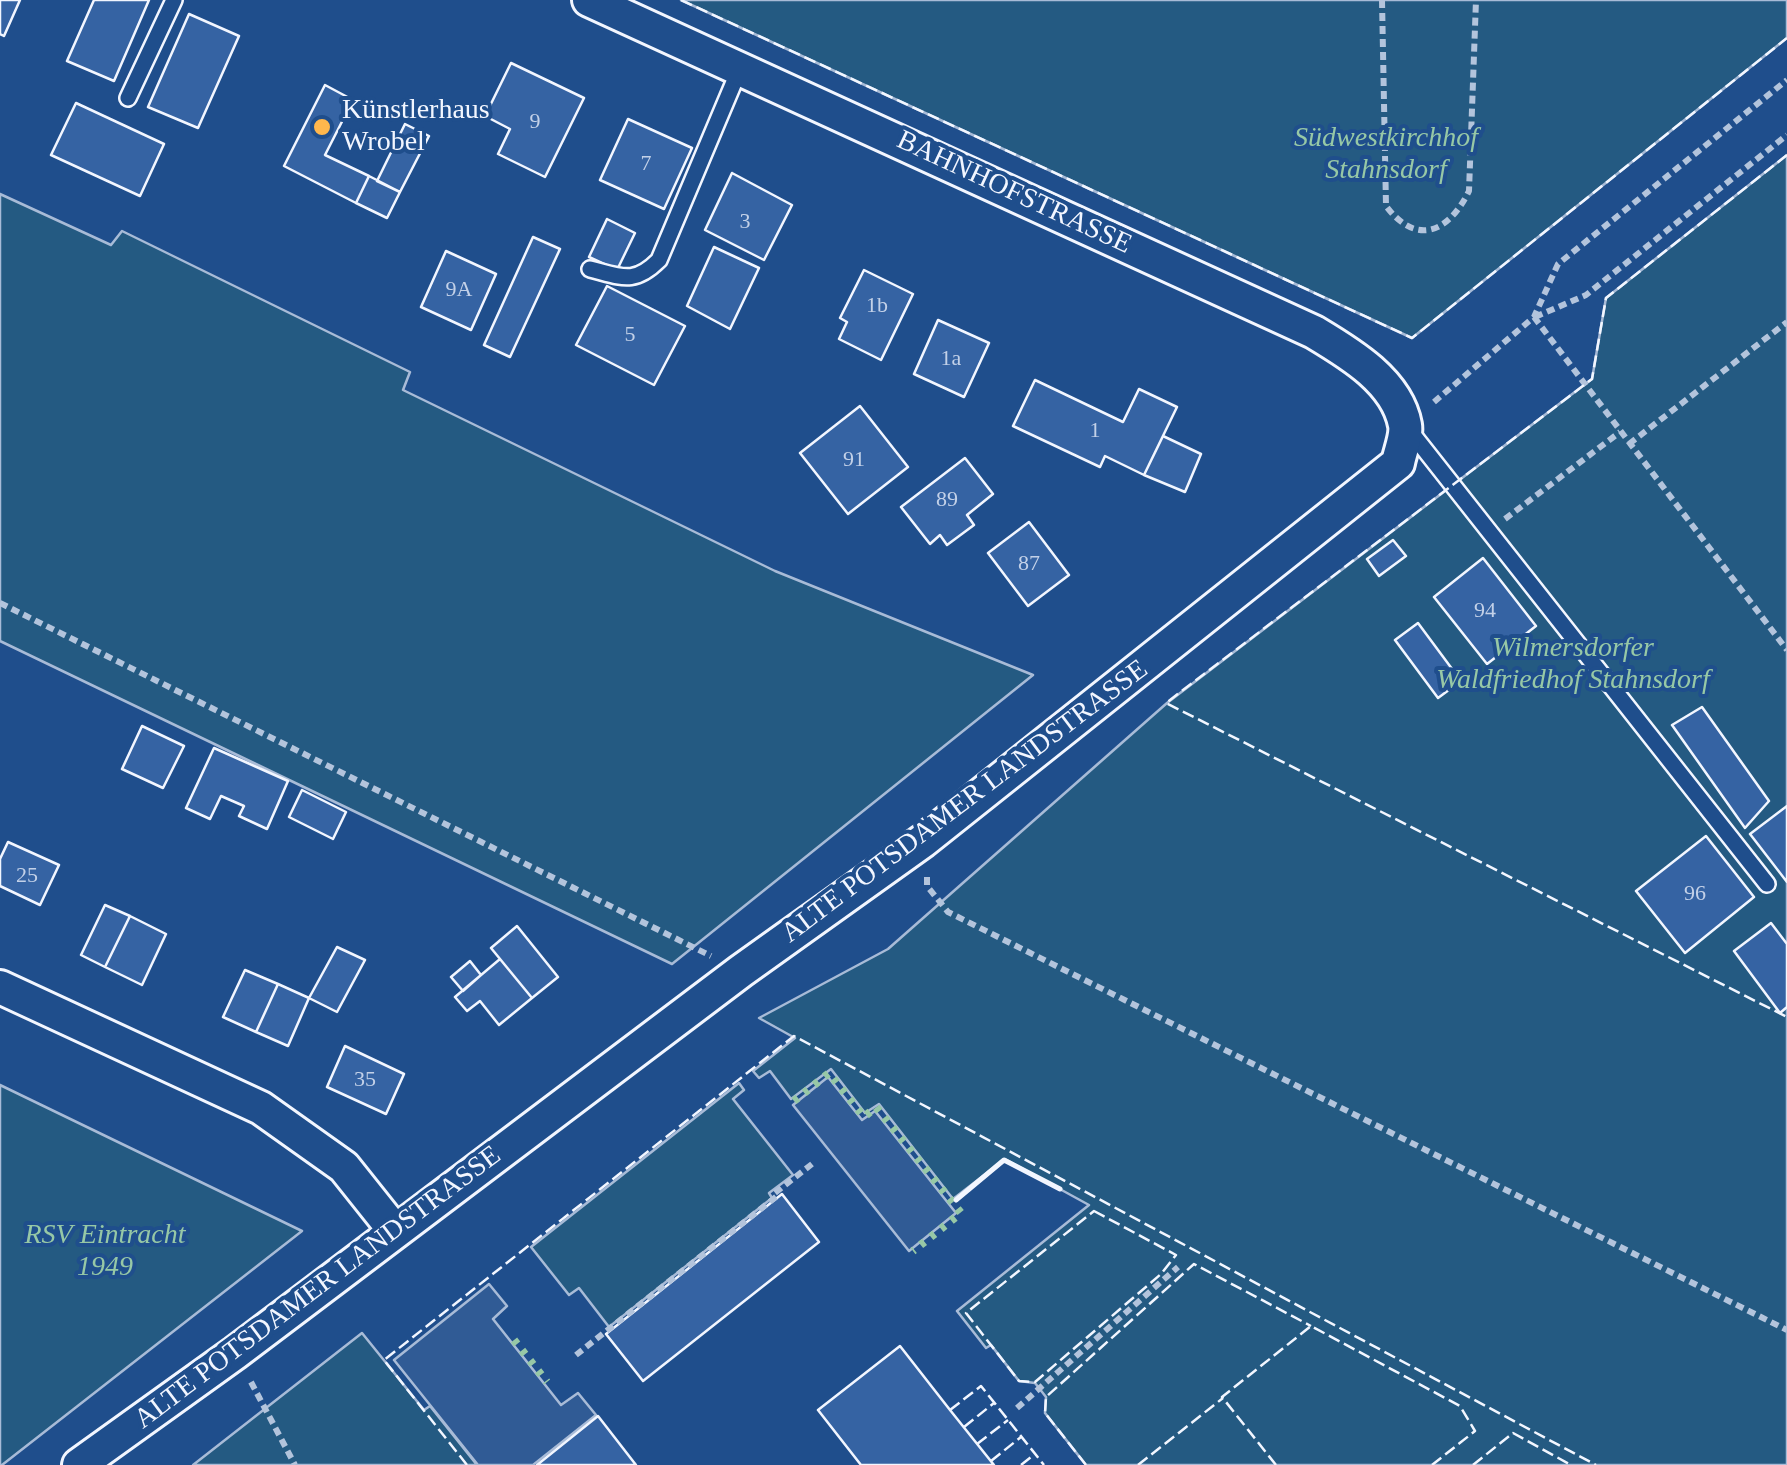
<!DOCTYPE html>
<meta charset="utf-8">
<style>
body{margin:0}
canvas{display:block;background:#1f4e8c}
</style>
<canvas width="1787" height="1465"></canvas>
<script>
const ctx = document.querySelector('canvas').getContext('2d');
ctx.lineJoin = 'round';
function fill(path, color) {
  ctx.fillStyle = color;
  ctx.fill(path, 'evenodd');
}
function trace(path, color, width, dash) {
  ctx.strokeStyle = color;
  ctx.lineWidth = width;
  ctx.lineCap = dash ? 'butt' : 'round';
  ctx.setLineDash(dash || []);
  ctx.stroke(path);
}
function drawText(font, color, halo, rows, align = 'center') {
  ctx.font = font + ' "Times New Roman",serif';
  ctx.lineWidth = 8;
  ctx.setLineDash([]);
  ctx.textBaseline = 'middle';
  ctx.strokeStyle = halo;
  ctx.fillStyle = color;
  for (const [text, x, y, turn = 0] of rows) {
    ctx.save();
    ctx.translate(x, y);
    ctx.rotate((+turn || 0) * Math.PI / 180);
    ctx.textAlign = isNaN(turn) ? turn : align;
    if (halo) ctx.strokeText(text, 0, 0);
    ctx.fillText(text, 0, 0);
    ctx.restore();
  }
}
const green = new Path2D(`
 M681,0h1106v38l-375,300z
 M1787,155v1310h-701l-41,-52 1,-16 -11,-14 -16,-2 -28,-36 -5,3 -29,-37 132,-106 -84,-46 -52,40 -74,-95 -14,9 -34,-44 -40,30 -21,-28 -11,7 -6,-7 42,-33 -36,-20 129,-69 279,-246 417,-318 8,-6 14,-81z
 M0,194l111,51 11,-14 288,141 -7,18 372,181 258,104 -361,289 -672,-323z
 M739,1083l5,7 -11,9 60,76 -24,18 3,5 -163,129 -30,-39 -10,7 -38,-48z
 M0,1085l302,146 -300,234h-2z
 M362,1333l62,77 6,-4 47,59h-284z`);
fill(green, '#245a82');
trace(green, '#a8bbd7', 2.5);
const parking = new Path2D(`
 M828,1077l34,43 13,-9 81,102 -47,38 -116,-146z
 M489,1284l18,22 -14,13 68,86 17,-12 18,22 -63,50h-55l-84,-105z`);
fill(parking, '#305b95');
trace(parking, '#a8bbd7', 2.5);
const building = new Path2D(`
 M0,0h20l-16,36 -4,-2z
 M94,0h55l-35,81 -47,-20z
 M189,14l50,22 -41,92 -50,-21z
 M511,63l73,35 -39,79 -47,-23 12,-25 -25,-13z
 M325,85l28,15 -28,55 44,21 -13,27 -72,-37z
 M76,103l88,41 -24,52 -89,-41z
 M628,119l64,29 -28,61 -64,-29z
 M405,124l24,12 -29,56 -23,-11z
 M732,173l60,32 -28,55 -59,-30z
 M369,176l31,16 -13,26 -31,-15z
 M607,219l28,14 -18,37 -28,-13z
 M533,237l27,12 -50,108 -26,-12z
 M714,247l45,21 -29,61 -43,-23z
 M446,251l50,23 -25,56 -50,-23z
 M864,270l49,24 -32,66 -42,-21 8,-17 -7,-4z
 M607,286l78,40 -31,59 -78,-40z
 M938,320l51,23 -25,54 -50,-23z
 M1035,380l88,42 16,-33 38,18 -33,68 -39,-19 -5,11 -87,-41z
 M860,406l48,61 -60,47 -48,-61z
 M1163,436l38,18 -16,38 -41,-17z
 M965,458l28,36 -26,21 7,10 -27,20 -7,-10 -10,9 -29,-37z
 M1029,522l40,53 -41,31 -40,-53z
 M1393,540l13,16 -27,20 -12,-17z
 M1483,558l53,68 -49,38 -53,-67z
 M1418,623l43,58 -23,17 -43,-58z
 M1702,707l67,94 -24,27 -73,-103z
 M142,726l42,20 -21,42 -41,-19z
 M214,748l74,33 -21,48 -28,-13 5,-10 -23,-10 -11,23 -24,-11z
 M302,790l44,22 -13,27 -44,-22z
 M1787,806v76l-37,-48z
 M1706,836l48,61 -69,56 -49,-62z
 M8,842l51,23 -19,40 -40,-19v-27z
 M105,905l25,11 -25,51 -24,-12z
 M130,916l36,18 -24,51 -37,-18z
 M1771,923l16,21v63l-7,6 -46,-62z
 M517,926l41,51 -26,21 -41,-50z
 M337,947l28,13 -28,52 -28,-14z
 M500,959l32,39 -33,27 -19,-24 -13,10 -12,-14z
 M470,961l11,14 -18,16 -12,-14z
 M245,970l33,14 -22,48 -33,-15z
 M278,984l31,14 -21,48 -32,-14z
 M345,1046l59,28 -18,40 -59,-27z
 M782,1194l37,48 -176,139 -37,-47z
 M900,1346l50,64 44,55h-133l-43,-55z
 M598,1416l38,49h-99z`);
fill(building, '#3563a3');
trace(building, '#f2f6ff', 2.5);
const service = new Path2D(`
 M128,98l46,-98
 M590,269c32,8 44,16 69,-9l81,-192
 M1410,431l357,453`);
const minor = new Path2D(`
 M0,987l261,121 83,59 51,64
 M79,1465l156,-112 506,-382 182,-130 475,-378c2,-11 9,-27 7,-38 -8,-44 -56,-72 -91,-93l-725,-332`);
trace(service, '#f2f6ff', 20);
trace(minor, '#f2f6ff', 38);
trace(new Path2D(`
 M1382,0l4,206c31,41 63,26 83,-15l7,-191
 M1534,317l253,333
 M1535,317l51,-22 201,-160
 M1434,402l100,-85 24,-53 229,-184
 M1629,444l158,-122
 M1505,519l115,-87
 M0,603l711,353
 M927,877v9l21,26 839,418
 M576,1355l201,-159 -2,-3 37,-29
 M251,1382l44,83
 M1017,1408l161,-141`), '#b3c4dc', 6, [8, 5]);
trace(service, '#1f4e8c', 15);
trace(minor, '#1f4e8c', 32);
trace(new Path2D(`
 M794,1101l35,-28 35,44 12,-10 85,106 -48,38
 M514,1340l33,42`), '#97c8a6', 8, [5, 8]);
trace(new Path2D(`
 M681,0l731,338 375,-300
 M1787,155l-181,143 -14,81 -426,324 621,314
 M1094,1211l82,44 -15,19 -126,108 -16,-1 -53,-68z
 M950,1410l31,-24 63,79
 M964,1427l30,-24
 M977,1444l31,-24
 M991,1461l30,-24
 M467,1465l-83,-105 410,-324 802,429
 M1021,1465l14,-11
 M1086,1465l-41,-52 1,-16 148,-133 117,62
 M1138,1465l85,-67
 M1276,1465l-54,-68 89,-71 149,80 15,25 -43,34
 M1473,1465l40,-32 58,32`), '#f2f6ff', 2.5, [12, 5]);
trace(new Path2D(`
 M956,1200l48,-40 56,29`), '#f2f6ff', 5);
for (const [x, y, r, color] of [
 [322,127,10,"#ffb74d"]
]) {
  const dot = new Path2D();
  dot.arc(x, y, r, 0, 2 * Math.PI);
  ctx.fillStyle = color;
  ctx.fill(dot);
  trace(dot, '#1f4e8c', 4);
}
drawText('22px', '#c3d1e8', null, [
 ["9",535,122],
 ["7",646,164],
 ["3",745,222],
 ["9A",459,290],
 ["1b",877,306],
 ["5",630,335],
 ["1a",951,359],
 ["1",1095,431],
 ["91",854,460],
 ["89",947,500],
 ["87",1029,564],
 ["94",1485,611],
 ["25",27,876],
 ["96",1695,894],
 ["35",365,1080]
]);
drawText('28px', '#f2f6ff', '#1f4e8c', [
 ["Künstlerhaus",342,111],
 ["Wrobel",342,143]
], 'left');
drawText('italic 28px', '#97c8a6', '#1f4e8c', [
 ["Südwestkirchhof",1386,139],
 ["Stahnsdorf",1386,171],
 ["Wilmersdorfer",1573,649],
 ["Waldfriedhof Stahnsdorf",1573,681],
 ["RSV Eintracht",105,1236],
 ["1949",105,1268]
]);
drawText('28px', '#f2f6ff', '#1f4e8c', [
 ["BAHNHOFSTRASSE",1014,193,25],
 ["ALTE POTSDAMER LANDSTRASSE",965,802,-37],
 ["ALTE POTSDAMER LANDSTRASSE",318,1288,-37]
]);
</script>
